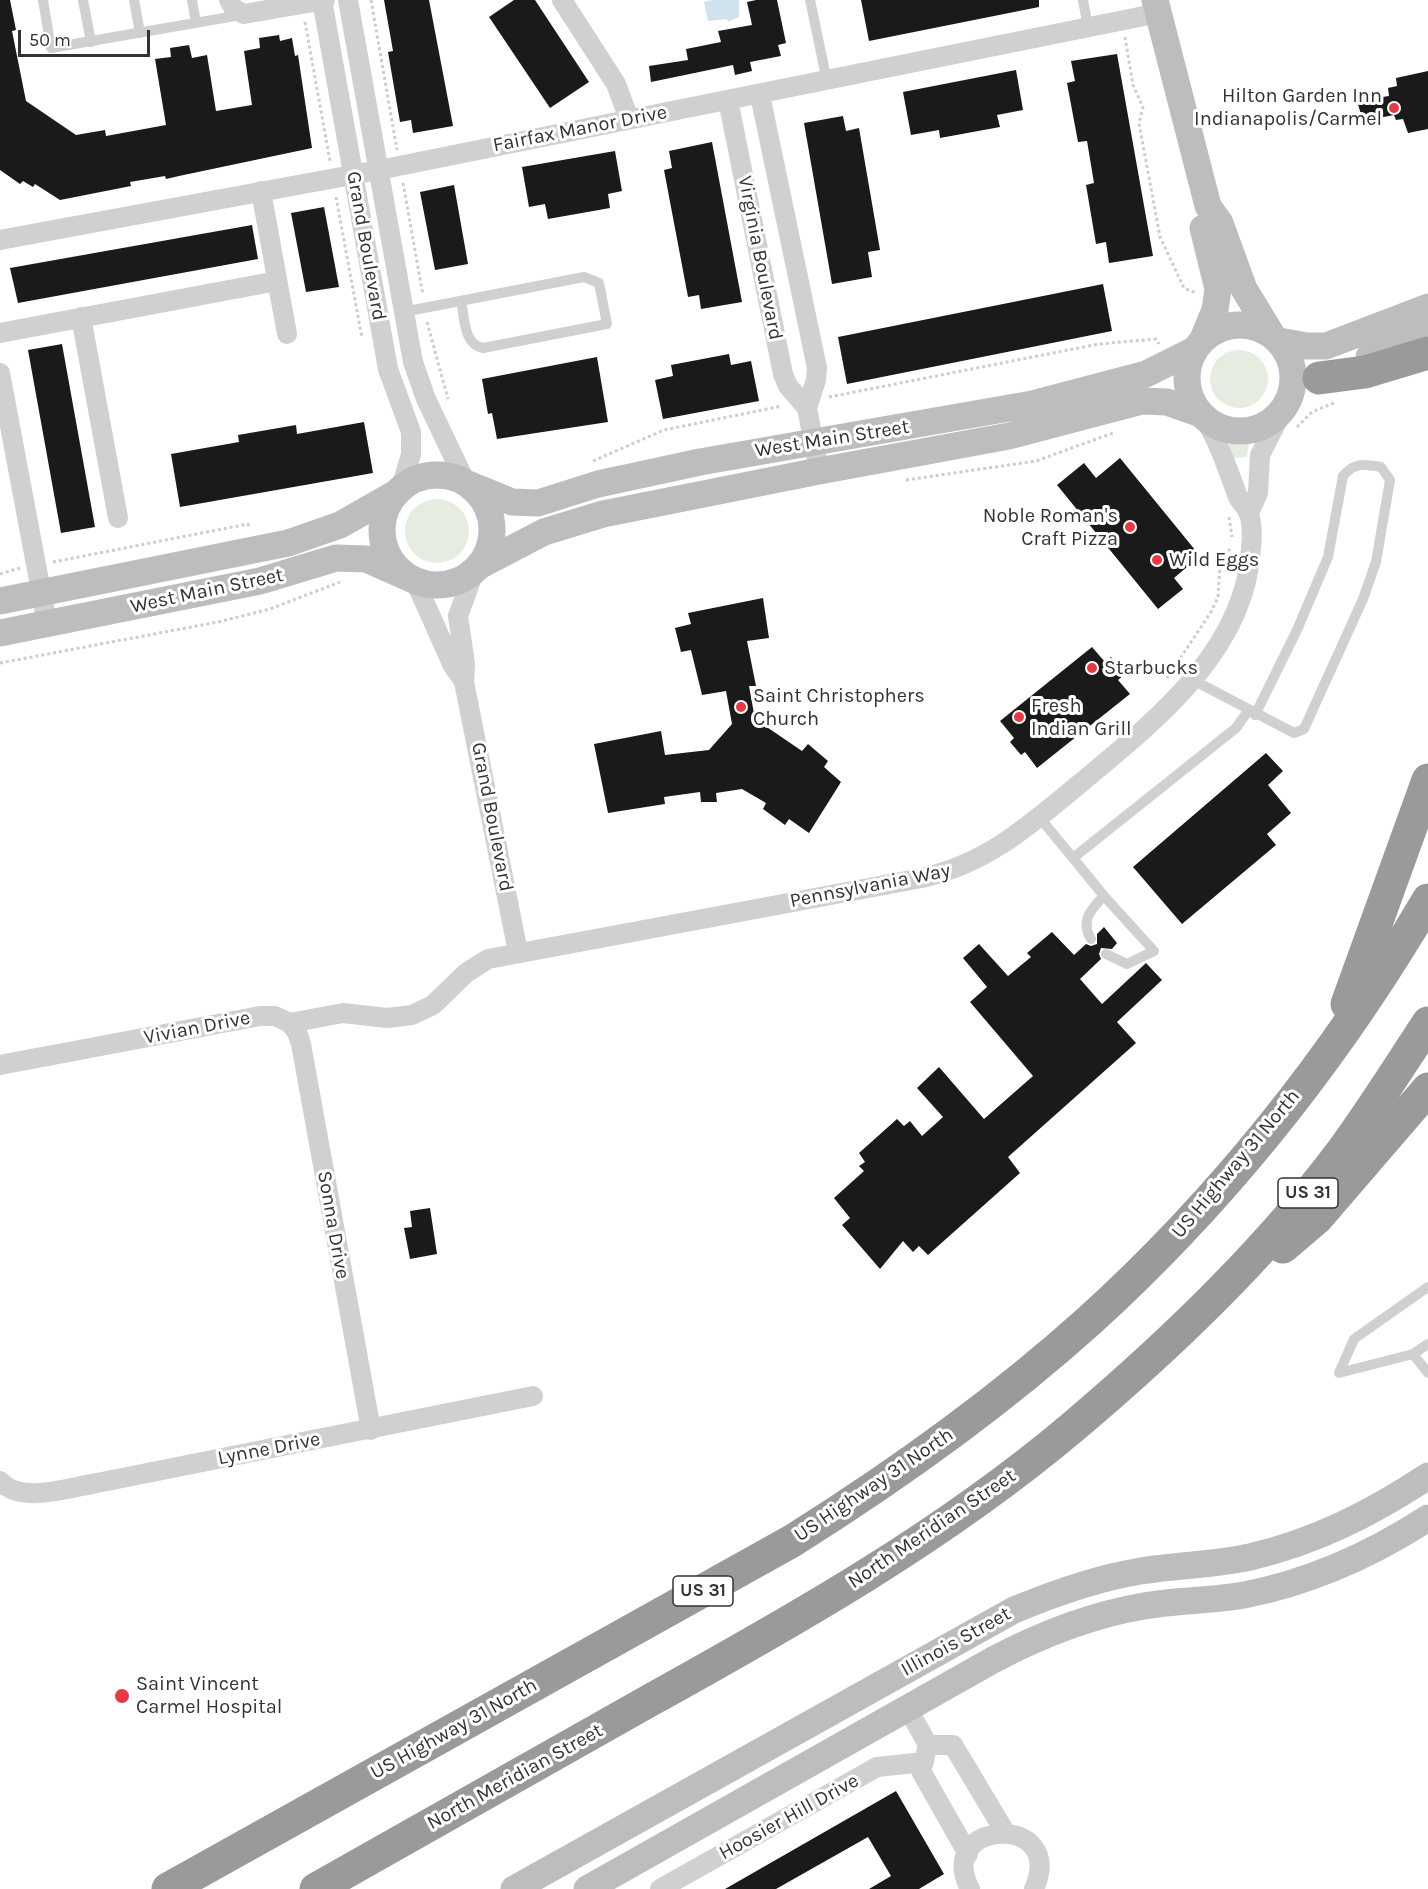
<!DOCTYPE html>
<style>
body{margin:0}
#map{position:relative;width:1428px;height:1889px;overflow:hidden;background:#fff;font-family:Karla,sans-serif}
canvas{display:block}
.scale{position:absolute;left:18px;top:30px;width:132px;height:27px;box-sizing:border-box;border:3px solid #333;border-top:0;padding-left:8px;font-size:18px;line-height:21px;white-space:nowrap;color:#333;-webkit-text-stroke:4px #fff;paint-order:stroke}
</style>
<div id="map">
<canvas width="1428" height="1889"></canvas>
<div class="scale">50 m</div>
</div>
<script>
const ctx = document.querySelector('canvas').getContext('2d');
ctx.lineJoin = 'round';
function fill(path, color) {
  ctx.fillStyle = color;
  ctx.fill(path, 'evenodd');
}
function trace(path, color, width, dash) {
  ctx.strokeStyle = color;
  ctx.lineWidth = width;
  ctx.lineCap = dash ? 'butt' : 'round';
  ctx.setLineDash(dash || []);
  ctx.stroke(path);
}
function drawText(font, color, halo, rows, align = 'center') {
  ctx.font = font + ' Karla,sans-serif';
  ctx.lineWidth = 6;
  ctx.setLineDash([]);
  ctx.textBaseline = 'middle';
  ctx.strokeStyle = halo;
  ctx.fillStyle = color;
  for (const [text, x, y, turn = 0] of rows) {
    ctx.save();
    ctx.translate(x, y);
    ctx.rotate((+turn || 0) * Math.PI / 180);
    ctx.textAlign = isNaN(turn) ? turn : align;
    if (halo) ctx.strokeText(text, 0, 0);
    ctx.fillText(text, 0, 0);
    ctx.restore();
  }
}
fill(new Path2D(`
 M1210 379a29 29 0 1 1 58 0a29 29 0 1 1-58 0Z
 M1229,443h20l-2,14 -13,1z
 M405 531a32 32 0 1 1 64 0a32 32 0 1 1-64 0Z`), '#e6ecdf');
fill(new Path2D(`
 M712,0h27v17l-11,5 -1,-3 -19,2 -4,-19z`), '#cfe2ee');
fill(new Path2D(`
 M0,0h10l6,30 -4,1 14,70 50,34 29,-5 1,6 60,-11 -11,-66 16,-2 -1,-9 19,-3 3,13 15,-3 9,56 36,-6 -8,-54 16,-3 -1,-10 20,-3 1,6 12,-3 3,18 3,-1 14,93 -133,28 -13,3 -1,-3 -35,6 1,4 -71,14 -25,-16 -2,3 -10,-6 -3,3 -20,-14z
 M384,0h45l24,126 -40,7 -2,-13 -11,2 -12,-70 5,-1z
 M514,0h21l54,82 -39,26 -61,-91z
 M756,0h21l9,43 -8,2 3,11 -31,6 2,9 -17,4 -2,-10 -82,17 -2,-16 39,-6 -2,-11 35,-7 -3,-11 34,-6 -5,-23z
 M861,0h178v7l-170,34z
 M1117,54l36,202 -44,7 -3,-21 -10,2 -10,-59 8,-2 -7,-42 -9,1 -11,-59 8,-2 -4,-20z
 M1016,70l7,40 -26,5 3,12 -60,11 -1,-8 -28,5 -8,-43z
 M1428,71v58l-20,4 -5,-14 -7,1 -2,-5 -31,6 -6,-20 32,-5 -1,-8 9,-2 -1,-8z
 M843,116l3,15 13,-3 21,122 -12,2 4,25 -40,7 -28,-161z
 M712,142l30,160 -41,7 -2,-14 -11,2 -24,-127 8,-2 -3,-17z
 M615,151l7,40 -14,3 2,14 -62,11 -3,-15 -16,3 -7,-40z
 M454,185l14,79 -33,6 -15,-78z
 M324,207l15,80 -33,5 -15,-79z
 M252,225l6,34 -240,44 -8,-35z
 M1103,284l9,47 -265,53 -9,-47z
 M62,344l33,183 -34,6 -33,-183z
 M729,354l2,11 20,-4 8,40 -96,18 -8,-39 18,-4 -2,-11z
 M597,357l11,65 -111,17 -5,-26 -4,1 -6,-35z
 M364,422l9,51 -193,34 -9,-53 68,-12 -1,-7 58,-10 1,9z
 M1120,458l80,98 -26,22 9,11 -25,20 -101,-124 27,-22 12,15z
 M763,598l6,40 -22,3 9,45h-7l6,33 47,32 6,-7 20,17 -4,6 17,15 -32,51 -20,-14 -4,6 -22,-16 3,-6 -24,-14 -26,4 1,9h-16l-1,-10 -36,5 1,7 -57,9 -14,-69 67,-13 4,24 44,-5 23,-26 -6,-33 -24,4 -11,-45 -10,2 -6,-24 16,-4 -3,-11z
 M1092,647l13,15 6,-5 14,17 -7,6 12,14 -93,74 -12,-16 -4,3 -11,-13 4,-4 -14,-17z
 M1266,753l17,18 -15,14 23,28 -24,21 9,11 -94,79 -49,-57z
 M1104,927l13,16 -5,6 -11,-1 -2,6 2,5 -21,20 22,25 44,-41 16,17 -45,42 19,21 -128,114 12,16 -92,82 -9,-9 -6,6 -10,-11 -23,28 -38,-44 8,-7 -16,-20 30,-27 -5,-5 6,-4 -6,-9 38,-34 7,7 6,-5 12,15 21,-19 -26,-29 22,-21 45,52 49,-43 -63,-74 17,-15 -24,-29 16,-14 29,32 23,-19 -4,-4 25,-21 22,23 12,-11 5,2 6,-2v-10z
 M430,1208l7,46 -27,5 -6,-31 8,-1 -2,-16z
 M896,1791l48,83 -25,15h-50l22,-13 -23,-39 -92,52h-51z`), '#1a1a1a');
trace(new Path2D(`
 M371,0l26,150
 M305,22l25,139
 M1125,37l8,48 10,22 -4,16 21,114 24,51 12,5
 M403,183l20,112
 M336,197l26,141
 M427,322l21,77
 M829,397l270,-53 57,-5 3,5
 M1297,427l15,-15 24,-10
 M593,461l71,-31 118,-24
 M906,480l130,-19 77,-28
 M1229,517l3,20
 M53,562l195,-38 1,5
 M0,574l20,-6
 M0,663l218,-41 52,-13 70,-27
 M1167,678l44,-66 7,-15 2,-32 11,-18`), '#cdcdcd', 3, [3, 3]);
trace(new Path2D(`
 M43,0l8,48 190,-33
 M83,0l8,42
 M134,0l6,33
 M192,0l4,23
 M810,0l17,81
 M1083,0l5,27
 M403,312l181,-35 15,6 8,41 -124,24c-20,-4 -18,-30 -22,-47
 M1193,680l101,53 10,-4 59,-130 13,-37 14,-82 -9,-13c-17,-3 -26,-5 -38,9l-15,81 -31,73 -42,85
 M1039,817l34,41 163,-130 12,-17
 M1073,858l31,38c-13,13 -24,25 -13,43
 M1104,896l50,55 -27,13 -21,-10
 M1428,1287l-74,52 -15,34 74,-19 15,19
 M1413,1354l15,-10`), '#d0d0d0', 10);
trace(new Path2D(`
 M229,0l5,9 10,5 81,-14
 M322,0l66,369 23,63v22l-10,34
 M348,0l65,362 13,37 40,84
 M562,0l54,84 13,35
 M760,95l57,273 -1,12 -9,28 12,63
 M728,100l55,274 5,12 19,22
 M261,191l26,143
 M0,240l379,-70 780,-157
 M81,317l37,201
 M0,333l277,-52
 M0,373l47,250
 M1249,513l9,-20 2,-38 23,-45
 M474,572l-16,44 7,48 -1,18 54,270
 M415,581l38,85 10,14
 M290,1023l7,9 4,12 70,386
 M0,1065l260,-49h15l15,7 53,-10 44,5 25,-3 21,-10 33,-32 22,-14 434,-81c67,-15 110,-55 161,-97 72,-60 163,-131 168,-233 1,-10 2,-26 -3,-36 -2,-5 -7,-9 -10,-15 -11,-29 -19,-56 -36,-82
 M0,1481c20,23 66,7 92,3l441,-88
 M908,1709l20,36 -7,26 47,83
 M928,1745h25l52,87
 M660,1889l217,-122 47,-5
 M970,1889c-37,-70 98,-77 64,0`), '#d0d0d0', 20);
trace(new Path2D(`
 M1155,0l53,206 12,17 24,66 28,46
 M1187 378a53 53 0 1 1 106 0a53 53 0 1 1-106 0Z
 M1203,339l12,-29 3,-21 -15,-61
 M1279,341l28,5h19l102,-39
 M1369,357l59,-23
 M382 530a55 55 0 1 1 110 0a55 55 0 1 1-110 0Z
 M468,484l44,18 26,1 60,-19 102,-22 332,-58 114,-30 48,-24
 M479,566l65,-34 59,-18 216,-43 190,-35 133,-35 25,1 34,12
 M0,601l288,-58 52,-18 58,-33
 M0,633l260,-52 76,-23 30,1 43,19
 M514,1889l500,-279c41,-17 83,-32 127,-39 36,-6 73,-6 109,-14 65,-15 122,-44 178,-81
 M587,1889l406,-229c47,-25 98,-45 151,-54 33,-6 67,-5 100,-11 67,-13 127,-40 184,-77`), '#bdbdbd', 27);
trace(new Path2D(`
 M1319,378l46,-6 63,-19
 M1347,1004l81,-224
 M1283,1247l34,-29 111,-129
 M168,1889l624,-348c105,-66 206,-138 298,-221 133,-121 247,-265 338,-420
 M316,1889c110,-62 221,-125 331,-187 148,-82 297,-166 427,-276 97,-82 190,-171 266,-272 31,-42 59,-87 88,-131`), '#9a9a9a', 33);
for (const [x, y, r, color] of [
 [1394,108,6,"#e63946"],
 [1130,527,6,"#e63946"],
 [1157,560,6,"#e63946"],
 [1092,668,6,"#e63946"],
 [741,707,6,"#e63946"],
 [1019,717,6,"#e63946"],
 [122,1696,8,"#e63946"]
]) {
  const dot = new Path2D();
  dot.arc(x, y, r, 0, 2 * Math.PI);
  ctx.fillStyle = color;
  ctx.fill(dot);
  trace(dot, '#fff', 2);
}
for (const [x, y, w] of [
 [1308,1193,60],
 [703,1591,60]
]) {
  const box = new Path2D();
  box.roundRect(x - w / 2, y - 15, w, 30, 4.5);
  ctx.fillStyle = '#fff';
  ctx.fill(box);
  trace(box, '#333', 1.5);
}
drawText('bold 18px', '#333', null, [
 ["US 31",1308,1193],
 ["US 31",703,1591]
]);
drawText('20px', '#333', '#fff', [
 ["Hilton Garden Inn",1382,96,"right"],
 ["Indianapolis/Carmel",1382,119,"right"],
 ["Noble Roman's",1118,516,"right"],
 ["Craft Pizza",1118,539,"right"],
 ["Wild Eggs",1169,560],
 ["Starbucks",1104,668],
 ["Saint Christophers",753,696],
 ["Church",753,719],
 ["Fresh",1031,706],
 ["Indian Grill",1031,729],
 ["Saint Vincent",136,1684],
 ["Carmel Hospital",136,1707]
], 'left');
drawText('20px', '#333', '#fff', [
 ["Fairfax Manor Drive",580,129,-11],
 ["Grand Boulevard",366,246,80],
 ["Virginia Boulevard",760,258,79],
 ["West Main Street",832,439,-9],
 ["West Main Street",207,591,-12],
 ["Grand Boulevard",492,817,79],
 ["Pennsylvania Way",870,886,-11],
 ["Vivian Drive",197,1028,-11],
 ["US Highway 31 North",1236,1164,-50],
 ["Sonna Drive",333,1225,80],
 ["Lynne Drive",269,1449,-11],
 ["US Highway 31 North",874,1485,-34],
 ["North Meridian Street",932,1529,-34],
 ["Illinois Street",956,1642,-29],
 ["US Highway 31 North",454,1729,-29],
 ["North Meridian Street",515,1777,-29],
 ["Hoosier Hill Drive",789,1817,-29]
]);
</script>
